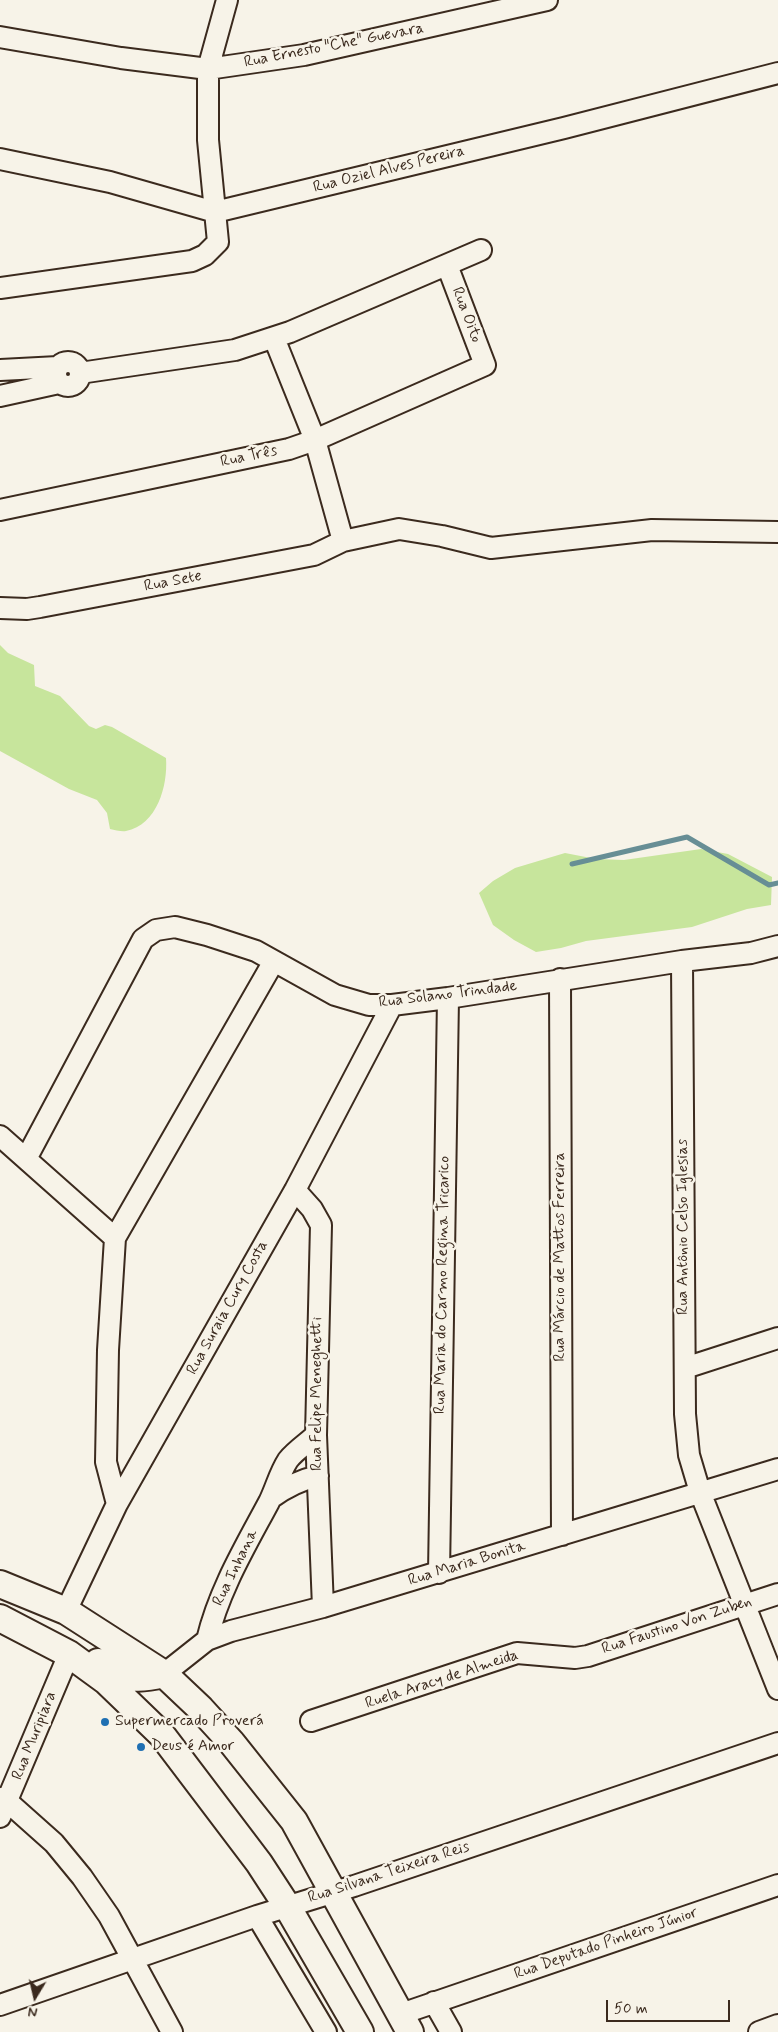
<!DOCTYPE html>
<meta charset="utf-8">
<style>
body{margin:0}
#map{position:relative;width:778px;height:2032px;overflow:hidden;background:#f7f3e8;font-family:Mynerve,sans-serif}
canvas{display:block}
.north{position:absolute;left:10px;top:1972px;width:50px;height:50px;-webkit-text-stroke:4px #f7f3e8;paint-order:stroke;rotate:189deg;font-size:14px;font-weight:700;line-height:20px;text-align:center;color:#3b2a1e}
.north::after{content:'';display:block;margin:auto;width:18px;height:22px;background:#3b2a1e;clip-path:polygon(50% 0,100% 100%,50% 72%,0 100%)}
.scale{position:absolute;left:606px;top:2000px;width:124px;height:22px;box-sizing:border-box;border:2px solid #3b2a1e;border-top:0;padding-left:6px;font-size:15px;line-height:18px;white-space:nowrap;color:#3b2a1e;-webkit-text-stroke:4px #f7f3e8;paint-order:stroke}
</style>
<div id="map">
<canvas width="778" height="2032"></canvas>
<div class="north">N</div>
<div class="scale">50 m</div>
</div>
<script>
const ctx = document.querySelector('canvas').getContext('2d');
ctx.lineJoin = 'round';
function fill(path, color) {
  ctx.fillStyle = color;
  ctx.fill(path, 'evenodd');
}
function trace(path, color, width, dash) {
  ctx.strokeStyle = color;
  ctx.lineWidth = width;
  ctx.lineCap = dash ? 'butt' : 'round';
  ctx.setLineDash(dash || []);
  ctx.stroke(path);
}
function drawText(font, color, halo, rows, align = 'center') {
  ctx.font = font + ' Mynerve,sans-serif';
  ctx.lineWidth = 5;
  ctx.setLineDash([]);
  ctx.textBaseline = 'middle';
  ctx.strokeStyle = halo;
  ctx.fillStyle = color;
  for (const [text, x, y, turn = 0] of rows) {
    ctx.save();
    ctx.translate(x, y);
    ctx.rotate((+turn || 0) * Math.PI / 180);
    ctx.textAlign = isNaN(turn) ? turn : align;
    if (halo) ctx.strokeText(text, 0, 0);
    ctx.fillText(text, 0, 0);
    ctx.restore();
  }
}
fill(new Path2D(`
 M0,645l8,8 26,12 1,21 25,10 29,30 7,3 9,-4 7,2 54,31c2,28 -9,67 -40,73 -4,1 -11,-1 -16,-2l-3,-16 -10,-13 -28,-11 -69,-38z
 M701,849l27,5 44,23 -1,28 -24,4 -55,18 -106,14 -25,7 -25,4 -22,-12 -21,-15 -14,-32 14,-12 22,-13 50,-15 31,6 28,1z`), '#c7e59c');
trace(new Path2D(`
 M572,864l115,-27 82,48 9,-2`), '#678e95', 5);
const minor = new Path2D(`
 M0,37l121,21 87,11 96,-14 243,-55
 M0,159l110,23 105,30 349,-84 214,-55
 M0,288l192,-27 13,-6 13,-13 -10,-102v-71l19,-69
 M274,338l41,102 28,101
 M56 374a12 12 0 1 1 24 0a12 12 0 1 1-24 0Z
 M0,370l58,-3
 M80,373l155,-23 55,-18 191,-82
 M0,396l59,-13
 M0,510l289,-61 26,-9 170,-75 -38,-100
 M0,608l27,1 13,-2 274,-52 29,-14 56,-12 43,7 49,12 161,-18 126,2
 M682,961l3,453 4,41 11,37 78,197
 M560,979l2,556
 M0,1136l115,102
 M26,1159l117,-220 13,-9 19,-3 32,8 49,16 79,44 34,10h23l56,-7 234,-37 69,-8 27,-7
 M295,1190l17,19 9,16 -5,210 7,172
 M685,1368l93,-30
 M271,1498c15,-11 29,-18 47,-22
 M117,1504l-11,-42 2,-112 7,-112 159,-277
 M439,1573l9,-575
 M66,1611l51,-107 178,-314 97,-185
 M207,1640c12,-50 38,-93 62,-138 7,-14 10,-28 19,-42 7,-9 19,-17 28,-25
 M164,1674l43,-34 24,-9 92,-24 455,-138
 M311,1721l206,-68 58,5 13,-2 190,-62
 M0,1798l8,4 46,41 28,34 27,39 63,116
 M0,1817l69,-163
 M257,1916l69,116
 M434,2002l17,30
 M0,2005l257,-89 97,-30 424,-143
 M401,2014l377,-129
 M759,2032l19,-7`);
const major = new Path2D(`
 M0,1584l66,27 98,63 37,35 31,34 62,78 116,211
 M0,1618l69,36 37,27 56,54 97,128 28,43 73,126
 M98,1662c30,15 32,20 66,12`);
trace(minor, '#3b2a1e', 24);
trace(major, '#3b2a1e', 30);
trace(minor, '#f7f3e8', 20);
trace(major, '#f7f3e8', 26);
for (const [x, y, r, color] of [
 [105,1722,5,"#1f6fb2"],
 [141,1747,5,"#1f6fb2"]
]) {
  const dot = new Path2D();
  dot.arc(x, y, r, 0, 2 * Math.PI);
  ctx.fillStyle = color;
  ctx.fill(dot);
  trace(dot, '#f7f3e8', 2);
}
drawText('16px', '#3b2a1e', '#f7f3e8', [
 ["Rua Ernesto \"Che\" Guevara",334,46,-11],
 ["Rua Oziel Alves Pereira",389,170,-14],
 ["Rua Oito",466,315,69],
 ["Rua Três",249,457,-12],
 ["Rua Sete",173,582,-11],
 ["Rua Solano Trindade",448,995,-7],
 ["Rua Antônio Celso Iglesias",684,1227,-90],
 ["Rua Márcio de Mattos Ferreira",561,1257,-90],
 ["Rua Maria do Carmo Regina Tricarico",443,1285,-89],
 ["Rua Suraia Cury Costa",228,1308,-61],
 ["Rua Felipe Meneghetti",318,1394,-90],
 ["Rua Maria Bonita",467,1564,-17],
 ["Rua Inhana",236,1568,-64],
 ["Rua Faustino Von Zuben",677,1626,-18],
 ["Ruela Aracy de Almeida",442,1680,-18],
 ["Rua Muripiara",35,1736,-68],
 ["Rua Silvana Teixeira Reis",389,1873,-18],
 ["Rua Deputado Pinheiro Júnior",606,1944,-19]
]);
drawText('16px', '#3b2a1e', '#f7f3e8', [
 ["Supermercado Proverá",115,1722],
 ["Deus é Amor",151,1747]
], 'left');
</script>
